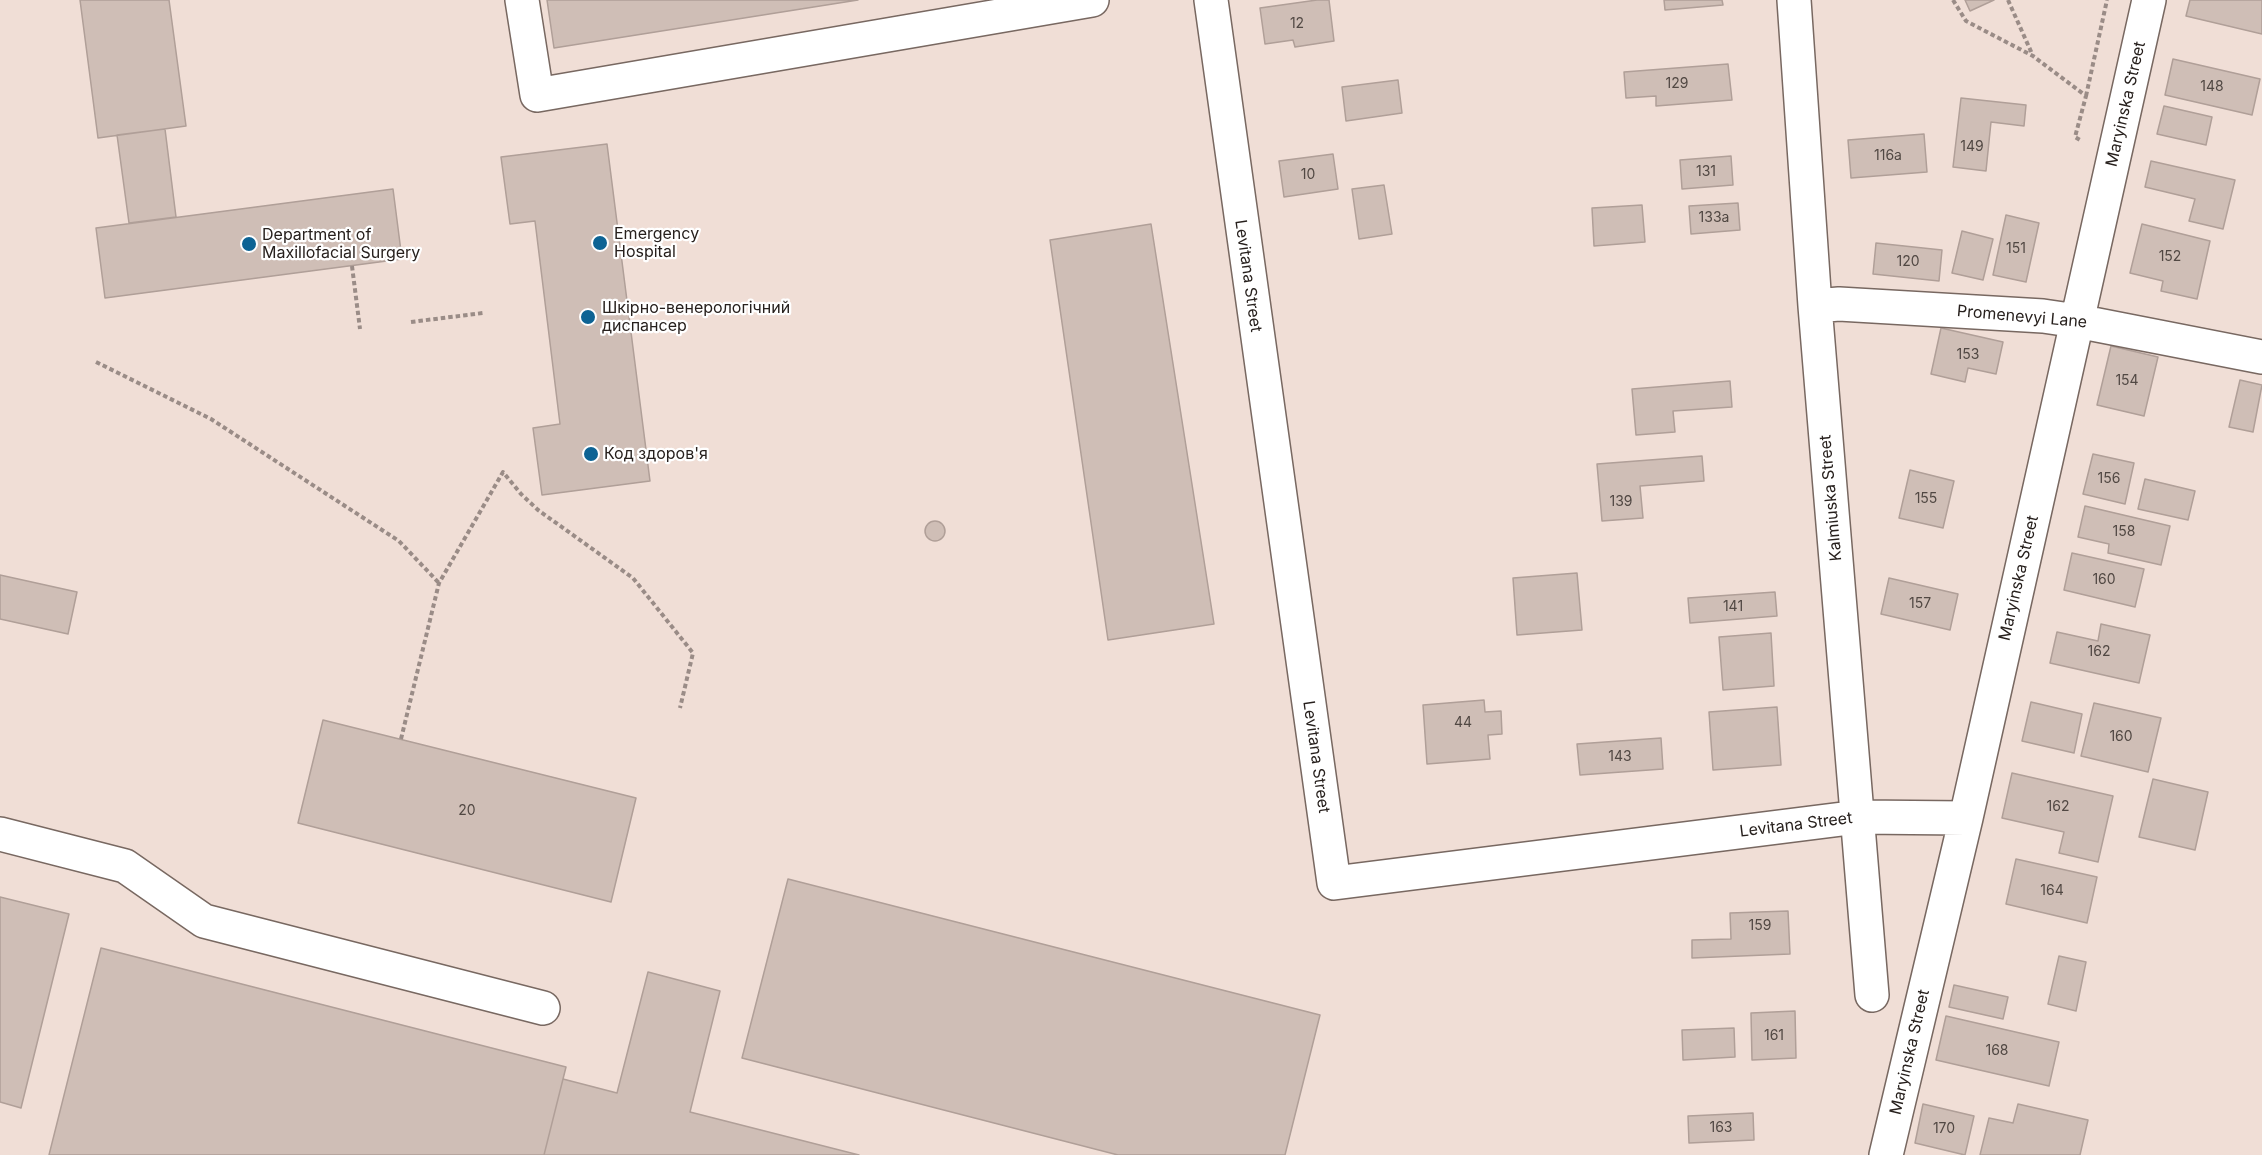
<!DOCTYPE html>
<meta charset="utf-8">
<style>
body{margin:0}
canvas{display:block;background:#f0ded6}
</style>
<canvas width="2262" height="1155"></canvas>
<script>
const ctx = document.querySelector('canvas').getContext('2d');
ctx.lineJoin = 'round';
function fill(path, color) {
  ctx.fillStyle = color;
  ctx.fill(path, 'evenodd');
}
function trace(path, color, width, dash) {
  ctx.strokeStyle = color;
  ctx.lineWidth = width;
  ctx.lineCap = dash ? 'butt' : 'round';
  ctx.setLineDash(dash || []);
  ctx.stroke(path);
}
function drawText(font, color, halo, rows, align = 'center') {
  ctx.font = font + ' Inter,sans-serif';
  ctx.lineWidth = 4.5;
  ctx.setLineDash([]);
  ctx.textBaseline = 'middle';
  ctx.strokeStyle = halo;
  ctx.fillStyle = color;
  for (const [text, x, y, turn = 0] of rows) {
    ctx.save();
    ctx.translate(x, y);
    ctx.rotate((+turn || 0) * Math.PI / 180);
    ctx.textAlign = isNaN(turn) ? turn : align;
    if (halo) ctx.strokeText(text, 0, 0);
    ctx.fillText(text, 0, 0);
    ctx.restore();
  }
}
const building = new Path2D(`
 M80,0h89l17,126 -88,12z
 M547,0h311l-304,48z
 M1317,0h12l5,41 -39,6 -2,-7 -28,4 -5,-36z
 M1664,0h58l1,5 -58,5z
 M1965,0h29l-24,11z
 M2190,0h72v34l-76,-18z
 M2173,59l87,20 -8,36 -87,-20z
 M1728,64l4,36 -76,6v-10l-30,2 -2,-26z
 M1398,80l4,33 -56,8 -4,-34z
 M1961,98l65,7 -2,21 -33,-4 -5,49 -33,-4z
 M2164,106l48,11 -6,28 -49,-11z
 M165,129l11,88 -47,6 -12,-88z
 M1924,134l3,38 -76,6 -3,-38z
 M607,144l43,337 -108,14 -9,-67 27,-4 -25,-203 -25,3 -9,-67z
 M1333,154l5,35 -54,8 -5,-36z
 M1731,156l2,29 -51,4 -2,-29z
 M2151,161l84,19 -12,49 -34,-8 6,-22 -50,-12z
 M1384,185l8,49 -33,5 -7,-50z
 M393,189l9,70 -297,39 -9,-70z
 M1738,203l2,27 -49,4 -2,-28z
 M1642,205l3,37 -51,4 -2,-38z
 M2006,215l33,8 -13,59 -33,-7z
 M1151,224l63,400 -106,16 -58,-400z
 M2142,224l68,17 -13,58 -36,-8 2,-10 -33,-8z
 M1962,231l31,8 -10,41 -31,-7z
 M1876,243l66,7 -3,31 -66,-7z
 M1941,328l62,14 -7,32 -28,-6 -3,14 -34,-8z
 M2111,346l47,11 -14,59 -47,-11z
 M2240,380l22,5 -9,47 -24,-5z
 M1730,381l2,26 -59,4 2,21 -39,3 -4,-46z
 M2093,454l41,9 -9,41 -42,-10z
 M1702,456l2,25 -64,5 3,32 -41,3 -5,-57z
 M1910,470l44,11 -11,47 -44,-10z
 M2145,479l50,12 -7,29 -50,-11z
 M2085,506l85,20 -9,39 -53,-12 1,-9 -31,-7z
 M925 531a10 10 0 1 1 20 0a10 10 0 1 1-20 0Z
 M2072,553l72,16 -9,38 -71,-17z
 M1577,573l5,57 -65,5 -4,-57z
 M0,575l77,17 -9,42 -68,-15z
 M1889,578l69,16 -8,36 -69,-16z
 M1775,592l2,24 -87,7 -2,-25z
 M2101,624l49,11 -11,48 -89,-20 7,-31 41,9z
 M1771,633l3,53 -51,4 -4,-53z
 M1484,700l1,12 16,-1 1,23 -14,1 2,24 -63,5 -4,-59z
 M2031,702l51,12 -8,39 -52,-12z
 M2094,703l67,15 -13,54 -67,-16z
 M1777,707l4,58 -68,5 -4,-58z
 M323,720l313,78 -25,104 -313,-79z
 M1661,738l2,31 -83,6 -3,-31z
 M2012,773l101,23 -15,66 -39,-9 5,-21 -62,-14z
 M2153,779l55,13 -13,58 -56,-13z
 M2016,859l81,18 -10,46 -81,-19z
 M788,879l532,136 -35,140h-167l-376,-97z
 M0,897l69,17 -48,194 -21,-6z
 M1788,911l2,43 -98,4v-18l39,-1 -1,-26z
 M101,948l465,119 -22,88h-495z
 M2059,956l27,6 -10,49 -28,-7z
 M648,972l72,19 -30,121 169,43h-315l19,-76 54,14z
 M1954,985l54,12 -5,22 -54,-12z
 M1795,1011l1,47 -44,2 -1,-47z
 M1946,1016l113,26 -10,44 -113,-26z
 M1734,1028l1,29 -52,3 -1,-30z
 M1923,1104l51,12 -9,39 -50,-12z
 M2018,1104l70,16 -8,35h-100l9,-37 24,5z
 M1753,1113l1,27 -65,3 -1,-27z`);
fill(building, '#cfbeb6');
trace(building, '#b09f98', 1.5);
const minor = new Path2D(`
 M522,0l15,95 555,-95
 M1211,0l123,883 524,-66 108,1
 M1794,0l21,306 57,689
 M1815,306l24,-2 204,12 34,5 185,36
 M0,834l125,32 79,55 339,87
 M1886,1155l80,-337 183,-818`);
trace(minor, '#786861', 36);
trace(new Path2D(`
 M1953,0l13,21 67,35 53,40 -11,41 7,4
 M2008,0l25,56
 M2086,96l21,-96
 M352,266l8,63
 M411,322l72,-9
 M96,362l115,57 188,122 40,42
 M401,739l38,-156 64,-111 18,22 17,16 95,68 60,75 -13,55`), '#9a8c87', 4, [4.5, 3]);
trace(minor, '#fff', 33);
for (const [x, y, r, color] of [
 [600,243,8,"#0d6394"],
 [249,244,8,"#0d6394"],
 [588,317,8,"#0d6394"],
 [591,454,8,"#0d6394"]
]) {
  const dot = new Path2D();
  dot.arc(x, y, r, 0, 2 * Math.PI);
  ctx.fillStyle = color;
  ctx.fill(dot);
  trace(dot, '#fff', 2);
}
drawText('14px', '#514843', null, [
 ["12",1297,24],
 ["129",1677,84],
 ["148",2212,87],
 ["149",1972,147],
 ["116а",1888,156],
 ["131",1706,172],
 ["10",1308,175],
 ["133а",1714,218],
 ["151",2016,249],
 ["152",2170,257],
 ["120",1908,262],
 ["153",1968,355],
 ["154",2127,381],
 ["156",2109,479],
 ["155",1926,499],
 ["139",1621,502],
 ["158",2124,532],
 ["160",2104,580],
 ["157",1920,604],
 ["141",1733,607],
 ["162",2099,652],
 ["44",1463,723],
 ["160",2121,737],
 ["143",1620,757],
 ["162",2058,807],
 ["20",467,811],
 ["164",2052,891],
 ["159",1760,926],
 ["161",1774,1036],
 ["168",1997,1051],
 ["163",1721,1128],
 ["170",1944,1129]
]);
drawText('16px', '#27201d', '#fff', [
 ["Maryinska Street",2126,104,-77],
 ["Levitana Street",1248,276,82],
 ["Promenevyi Lane",2022,317,5],
 ["Kalmiuska Street",1831,498,-95],
 ["Maryinska Street",2019,578,-77],
 ["Levitana Street",1316,757,82],
 ["Levitana Street",1796,825,-7],
 ["Maryinska Street",1910,1052,-77]
]);
drawText('16px', '#27201d', '#fff', [
 ["Emergency",614,234],
 ["Hospital",614,252],
 ["Department of",262,235],
 ["Maxillofacial Surgery",262,253],
 ["Шкірно-венерологічний",602,308],
 ["диспансер",602,326],
 ["Код здоров'я",604,454]
], 'left');
</script>
